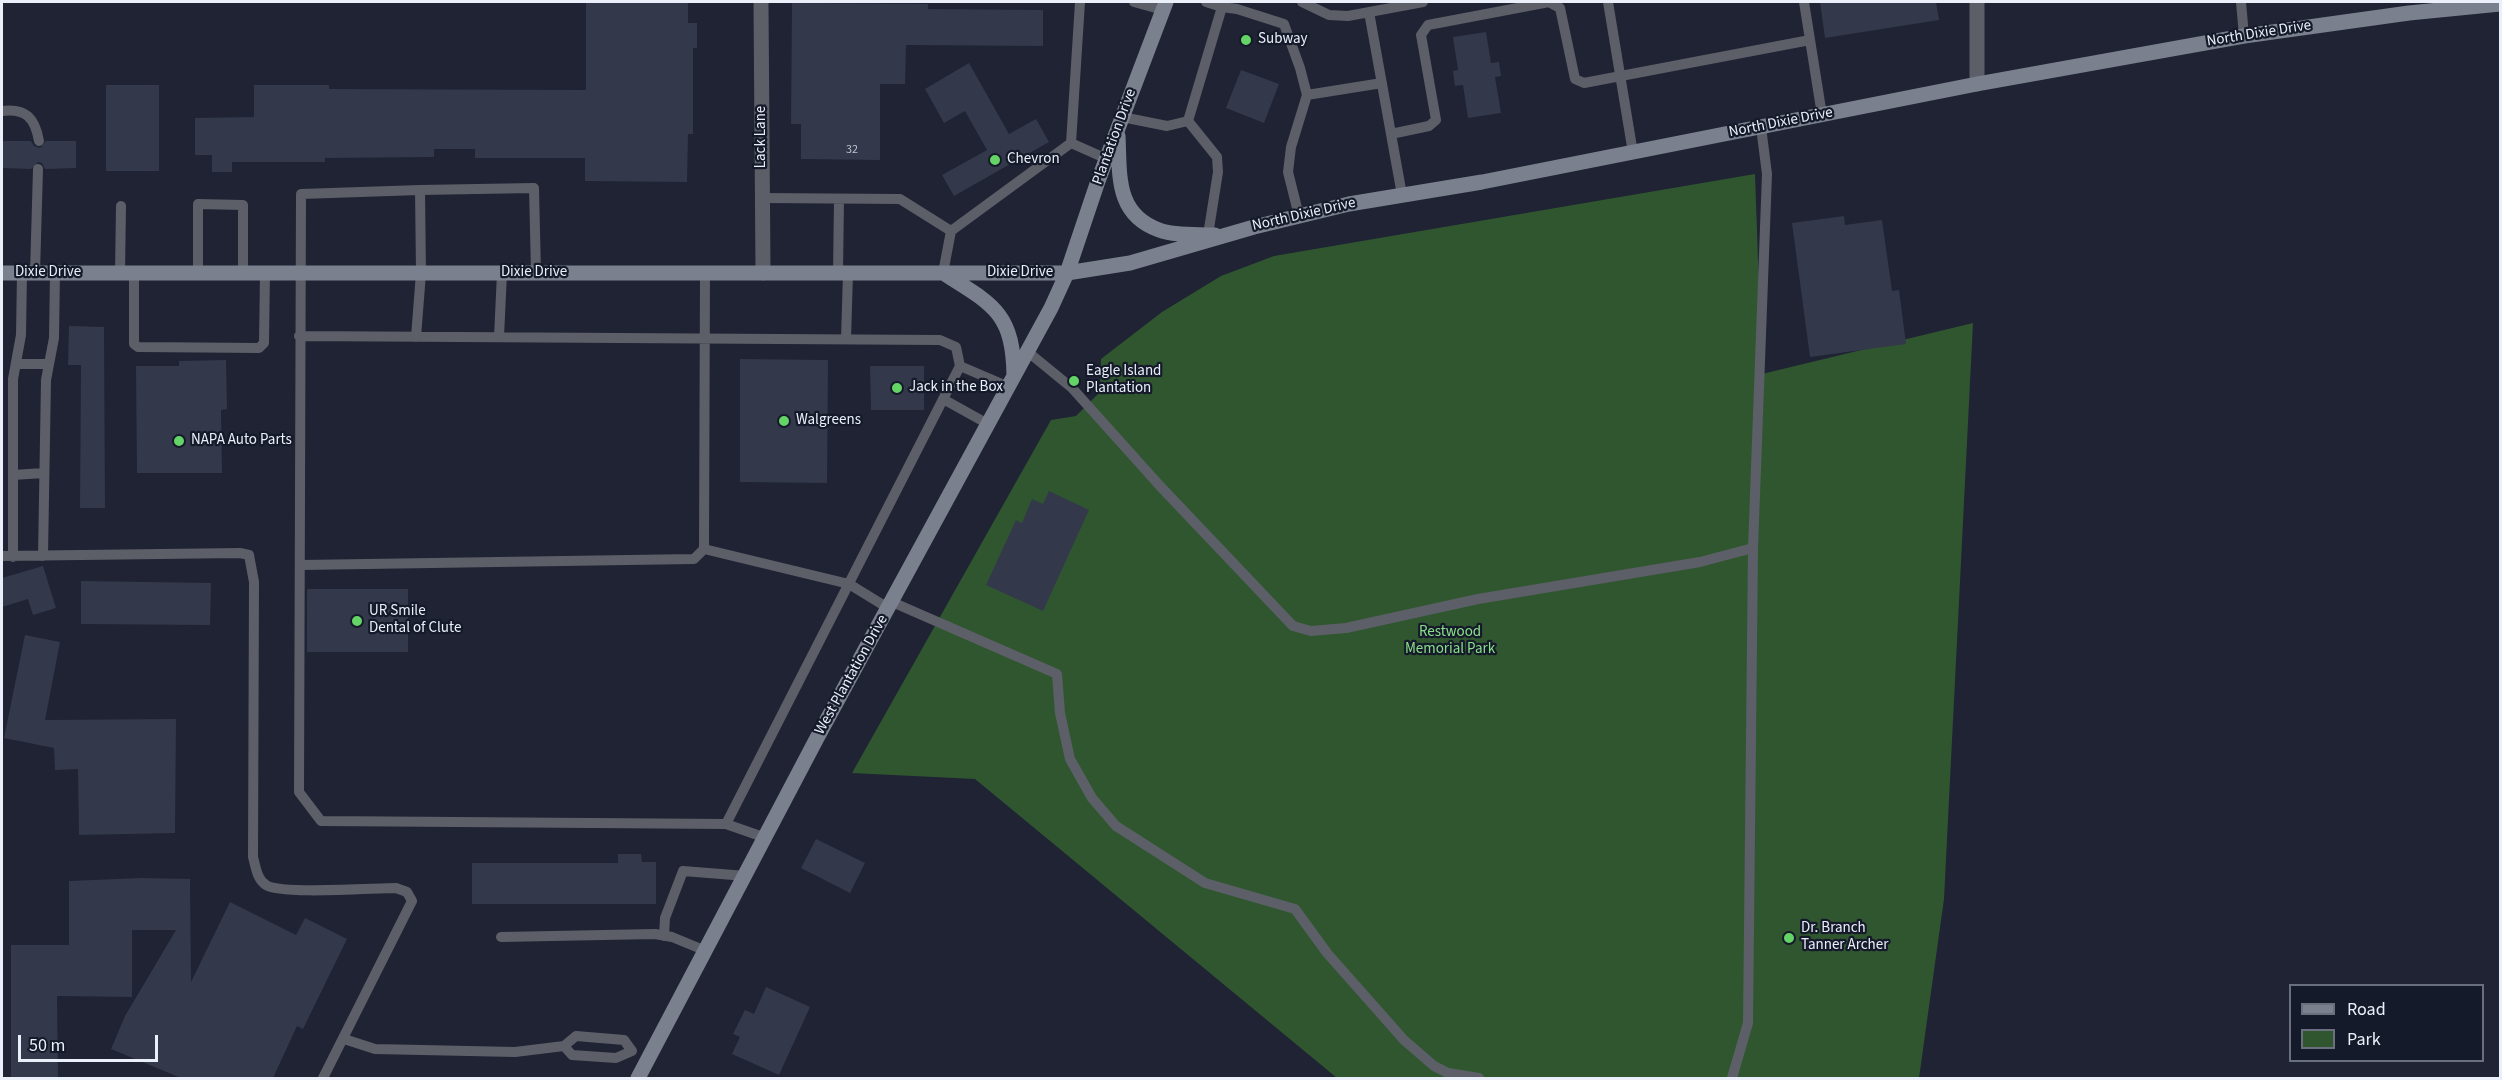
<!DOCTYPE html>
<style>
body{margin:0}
#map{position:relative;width:2502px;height:1080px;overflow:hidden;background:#1f2334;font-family:"Source Sans 3",sans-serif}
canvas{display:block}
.frame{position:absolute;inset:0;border:3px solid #ebeffa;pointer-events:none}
.legend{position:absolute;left:2289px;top:984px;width:195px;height:78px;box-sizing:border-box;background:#151a2a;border:2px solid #6b6f7d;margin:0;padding:8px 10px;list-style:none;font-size:18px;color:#ebeffa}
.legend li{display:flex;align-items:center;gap:12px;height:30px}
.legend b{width:30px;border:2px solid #6b6f7d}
.scale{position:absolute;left:18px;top:1035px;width:140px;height:27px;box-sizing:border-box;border:3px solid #ebeffa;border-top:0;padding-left:8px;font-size:18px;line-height:21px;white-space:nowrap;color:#ebeffa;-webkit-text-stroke:4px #151a2a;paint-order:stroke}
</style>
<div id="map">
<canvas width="2502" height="1080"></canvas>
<div class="frame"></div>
<ul class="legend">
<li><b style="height:8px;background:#7b808e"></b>Road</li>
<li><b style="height:16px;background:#305630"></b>Park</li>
</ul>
<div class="scale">50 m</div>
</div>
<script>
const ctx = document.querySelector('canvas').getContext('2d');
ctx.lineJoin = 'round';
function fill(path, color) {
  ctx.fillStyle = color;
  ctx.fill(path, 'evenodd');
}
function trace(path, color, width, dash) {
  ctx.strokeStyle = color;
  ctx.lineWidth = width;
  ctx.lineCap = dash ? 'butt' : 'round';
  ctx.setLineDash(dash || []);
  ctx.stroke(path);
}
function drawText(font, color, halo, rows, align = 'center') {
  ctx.font = font + ' "Source Sans 3",sans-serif';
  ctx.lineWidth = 4.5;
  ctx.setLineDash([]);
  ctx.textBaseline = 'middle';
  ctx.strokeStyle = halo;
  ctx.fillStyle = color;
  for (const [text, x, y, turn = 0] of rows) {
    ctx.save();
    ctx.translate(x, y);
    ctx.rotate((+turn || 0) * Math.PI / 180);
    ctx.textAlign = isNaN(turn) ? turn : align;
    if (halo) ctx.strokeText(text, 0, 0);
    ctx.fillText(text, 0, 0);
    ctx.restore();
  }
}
fill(new Path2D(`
 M1755,174l7,200 211,-51 -29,576 -25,179h-582l-362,-299 -123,-6 199,-353 25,-4 24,-24 1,-33 61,-47 59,-36 53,-20z`), '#305630');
fill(new Path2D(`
 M586,2h102v21h9v25h-4v86h-5l-1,48 -102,-1v-23h-110v-9h-41v8l-109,1v4h-93v10h-20v-17h-17v-37l59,-1v-32h75v4l257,1z
 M1820,2h116l3,18 -114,18z
 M792,3l136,1v5l115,1v36l-137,-1 -1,39h-25v76l-79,-1v-35h-10z
 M1486,32l5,31 8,-1 2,14 -6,1 6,36 -33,5 -5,-33 -8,1 -2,-15 5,-1 -5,-33z
 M969,63l40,71 27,-15 13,23 -95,54 -12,-21 45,-25 -22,-39 -21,12 -19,-34z
 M1241,70l38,14 -15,39 -38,-15z
 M106,85h53v86h-53z
 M2,141h29l3,5 6,2 6,-7h30v27l-31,1 -3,-6 -4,-1 -7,7 -29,-1z
 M1844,216l1,9 37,-5 10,71 7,-1 7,54 -96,13 -18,-134z
 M69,326l35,1 1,181h-25l1,-143h-13z
 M740,359l88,1 -1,123 -87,-1z
 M226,360l1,49 -6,1 1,63h-85l-1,-107h43v-5z
 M870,366h54v44h-53z
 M1049,491l40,19 -46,101 -57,-26 30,-65 6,3 10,-24 11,5z
 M43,566l13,42 -23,7 -5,-16 -26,8v-29z
 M81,581l130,2 -1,42 -129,-1z
 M307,589h101v63h-101z
 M25,635l35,7 -15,78 131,-1 -1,114 -96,2 -1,-66 -23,1 -1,-22 -50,-10z
 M816,839l49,24 -15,30 -49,-25z
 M618,854h23l1,8h14v42h-184v-41h146z
 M142,878l48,1 1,103 39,-80 66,33 9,-17 42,21 -44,90 -6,-3 -24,52h-92l-70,-29 14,-33 51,-86h-44v67l-75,-1 1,82h-47v-133h58v-64z
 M766,987l44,20 -31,68 -47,-21 8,-17 -7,-3 12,-24 9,4z`), '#33394a');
trace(new Path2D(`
 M1080,2l-9,141 36,16
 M1134,2l29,8
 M1302,2l27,13 19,1 75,-14
 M1608,2l25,151
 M1804,2l18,113
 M2241,2l3,34
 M1222,7l15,2 47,15 16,44 7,27 -16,52 -3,25 11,44
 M1369,12l33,183
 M1307,95l75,-12
 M2,111c24,-3 33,7 37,30
 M1122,117l45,9 21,-5 34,-114 -16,-5
 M1188,121l29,36 1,15 -10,63
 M1391,134l38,-8 7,-6 -15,-85 7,-10 121,-23 11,6 15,71 9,4 226,-43
 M420,190l-119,4 -2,598 22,29 405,3 40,14
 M762,198l138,1 51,32
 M35,273l3,-104
 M120,273l1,-67
 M134,273v71l4,3 121,1 5,-5 1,-70
 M198,273v-69l45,1v68
 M838,273l1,-74
 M943,273l8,-42 120,-88
 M299,336l641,4 16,7 4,19 -234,458
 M416,337l5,-64 -1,-83 114,-2 2,85
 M499,337l3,-64
 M846,339l2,-66
 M1028,352l44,36 88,98 133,140 18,5 35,-3 132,-29 222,-37 53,-14
 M16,364h32
 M960,366l49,21
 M943,399l45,25
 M13,475l31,-2
 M704,549l145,35 39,24
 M2,556l238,-3 9,2 5,27 -1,275c3,11 4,22 13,28 14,10 108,3 130,3l11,4 5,9 -89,177
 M43,556l3,-176 8,-42 1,-65
 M13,557v-178l8,-44 1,-62
 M301,565l393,-6 10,-10 1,-276
 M892,602l165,72 3,39 10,46 22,39 24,28 89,57 90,26 32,44 77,87 30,26 14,7 31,5
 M664,936l1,-18 18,-47 63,5
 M501,937l154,-3 17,3 34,14
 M344,1039l31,10 140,3 49,-6 12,-10 48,4 8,11 -16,7 -44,-3 -8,-9
 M1732,1078l16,-55 5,-475 14,-374 -6,-47`), '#5c5f67', 10);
trace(new Path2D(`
 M761,2l2,271
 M1977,2v82`), '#5c5f67', 15);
trace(new Path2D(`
 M1118,136c2,39 -3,78 41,94 16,6 39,4 56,5
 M2,273h1065l63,-10 124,-36 95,-23 133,-22 495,-98 267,-48 165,-23 91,-9
 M943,273c51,32 70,40 71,103
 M638,1078l179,-340 234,-430 16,-35 31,-92 68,-179`), '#7b808e', 15);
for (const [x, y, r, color] of [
 [1246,40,6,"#65d467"],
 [995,160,6,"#65d467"],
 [1074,381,6,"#65d467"],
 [897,388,6,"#65d467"],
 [784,421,6,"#65d467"],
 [179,441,6,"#65d467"],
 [357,621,6,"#65d467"],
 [1789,938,6,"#65d467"]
]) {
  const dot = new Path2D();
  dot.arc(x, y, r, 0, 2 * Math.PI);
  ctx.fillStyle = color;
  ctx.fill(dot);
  trace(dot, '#151a2a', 2);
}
drawText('12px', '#bdc2ce', null, [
 ["32",852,150]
]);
drawText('15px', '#ebeffa', '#151a2a', [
 ["North Dixie Drive",2259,34,-9],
 ["North Dixie Drive",1781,123,-11],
 ["Lack Lane",762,137,-90],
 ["Plantation Drive",1115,137,-70],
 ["North Dixie Drive",1304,215,-13],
 ["Dixie Drive",48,273],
 ["Dixie Drive",534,273],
 ["Dixie Drive",1020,273],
 ["West Plantation Drive",852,675,-61]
]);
drawText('15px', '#ebeffa', '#151a2a', [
 ["Subway",1258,40],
 ["Chevron",1007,160],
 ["Eagle Island",1086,372],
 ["Plantation",1086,389],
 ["Jack in the Box",909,388],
 ["Walgreens",796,421],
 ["NAPA Auto Parts",191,441],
 ["UR Smile",369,612],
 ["Dental of Clute",369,629],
 ["Dr. Branch",1801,929],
 ["Tanner Archer",1801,946]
], 'left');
drawText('15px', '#8adf89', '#151a2a', [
 ["Restwood",1450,633],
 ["Memorial Park",1450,650]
]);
</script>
